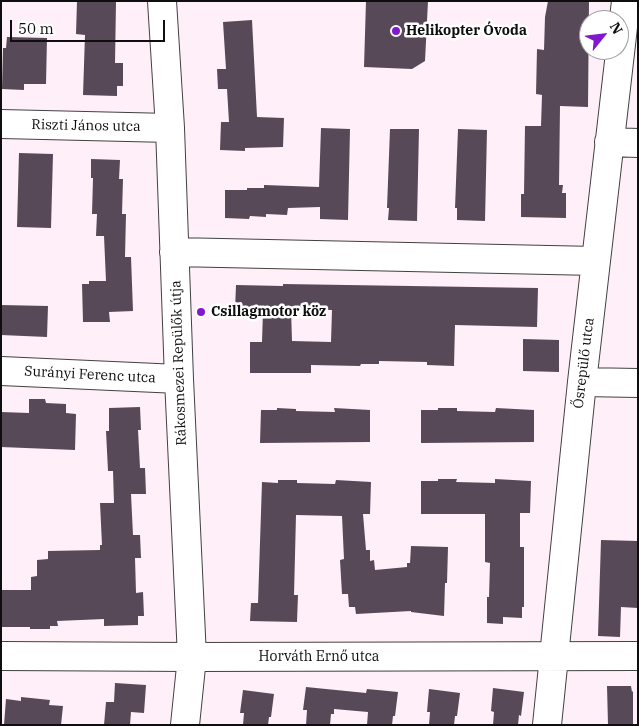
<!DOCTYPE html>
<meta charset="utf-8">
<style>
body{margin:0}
#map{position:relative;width:639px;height:726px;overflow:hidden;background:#ffeff8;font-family:"IBM Plex Serif",serif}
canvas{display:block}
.frame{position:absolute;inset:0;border:2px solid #0e0e0e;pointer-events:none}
.north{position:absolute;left:579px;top:10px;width:50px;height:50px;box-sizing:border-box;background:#fff;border:1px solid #9f9f9f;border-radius:50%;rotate:61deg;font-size:14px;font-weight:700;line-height:20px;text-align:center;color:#0e0e0e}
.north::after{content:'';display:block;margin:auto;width:18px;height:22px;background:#8118cd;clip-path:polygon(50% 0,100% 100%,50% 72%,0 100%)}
.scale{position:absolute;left:10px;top:20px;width:155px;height:22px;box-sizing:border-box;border:2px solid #0e0e0e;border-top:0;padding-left:6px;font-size:15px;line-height:18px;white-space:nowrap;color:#0e0e0e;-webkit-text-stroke:4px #fff;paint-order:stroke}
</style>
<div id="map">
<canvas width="639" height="726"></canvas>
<div class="frame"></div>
<div class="north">N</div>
<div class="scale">50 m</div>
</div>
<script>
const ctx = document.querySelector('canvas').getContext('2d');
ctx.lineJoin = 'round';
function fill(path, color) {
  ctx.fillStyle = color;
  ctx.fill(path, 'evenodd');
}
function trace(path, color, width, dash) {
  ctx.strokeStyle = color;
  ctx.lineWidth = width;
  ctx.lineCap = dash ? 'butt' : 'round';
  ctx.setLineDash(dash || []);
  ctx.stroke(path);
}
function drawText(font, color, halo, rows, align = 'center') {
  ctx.font = font + ' "IBM Plex Serif",serif';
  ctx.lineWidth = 5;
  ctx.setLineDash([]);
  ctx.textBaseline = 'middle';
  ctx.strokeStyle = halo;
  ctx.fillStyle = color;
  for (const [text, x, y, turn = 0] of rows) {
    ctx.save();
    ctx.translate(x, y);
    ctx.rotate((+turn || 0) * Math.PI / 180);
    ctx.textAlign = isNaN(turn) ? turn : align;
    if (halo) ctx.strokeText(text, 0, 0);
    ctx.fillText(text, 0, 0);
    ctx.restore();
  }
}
fill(new Path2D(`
 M77,1l39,1 -1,61h8v23h-6v10l-34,-1 2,-60 -9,-1z
 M366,1h62l-3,60 -13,8 -48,-2z
 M548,1h41l-1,106 -28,-1 -1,79h4l-1,8h4v25l-45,-1v-23h3l1,-68h16l1,-31 -6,-1 1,-45 7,1 1,-33z
 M252,20l5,97 27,1 -1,29 -38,1v3l-25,-1 1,-28h8l-2,-33h-9l-1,-20h9l-3,-47z
 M7,37l40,1 -1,46h-22v6l-22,-1 1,-41h3z
 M321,128l29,1 -2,91 -28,-1v-12l-32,1 -1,7 -21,-1v3l-16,-1 -1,3 -24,-1v-28h22v-2h17v-3l55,2z
 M390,129h29l-2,92 -29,-1 1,-12h-2z
 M458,129l29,1 -2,91 -28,-1v-12h-2z
 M19,153l34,1 -2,74 -34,-1z
 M91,159l29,1 -1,19h4l-1,35h4l-1,43h6l2,54 -24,1 1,10h-27l-1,-38h7v-3h17l-2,-45h-8l1,-22h-5l1,-36h-2z
 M283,284l255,4 -1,39 -82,-2 -1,41 -27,-1v-3l-48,-1v3h-18l-1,2 -49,-1v8h-61v-31h12l1,-31 -28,-1 1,-25 47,1zM291,309l41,1 -1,32 -39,-1z
 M1,305l47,1 -1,31 -46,-2z
 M523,339l36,1v32l-36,-1z
 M29,399h16l1,4 20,1v9l10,1 -1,36 -74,-3v-35l28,1z
 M140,407l1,23h-3l2,38h5l1,26h-15l2,41h7l1,23h-6l1,35 7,-1 1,24h-6v9l-34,1v-7l-47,2 1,5h-8v3h-20v-2h-29v-37h30v-13l6,-1v-16l11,-1v-8l52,-1v-5h2l-2,-42h14l-1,-32h-5l-2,-40h3v-23z
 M277,408l19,1v2l39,1 -1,-4 36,2v32l-110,1 1,-33h16z
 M438,408h19v3l38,1 1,-4 38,2v32l-113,1v-33h17z
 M438,479h19l-1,3 39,1v-4l36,2 -1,32h-10v34h4v60h-2v11l-19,-1v7l-16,-1v-26h2l1,-34 -5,-1v-48h-64v-33h17z
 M278,480h19v3l38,1 1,-4 35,2 -1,32h-7l3,36h4v11l4,-1 1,10 32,-3v-4h3l1,-17 37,1 -1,36h-2l-1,33 -33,-4v-1l-55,3 -1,-7h-6l-1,-13h-6l-2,-34 4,-1 -2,-43 -46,-1 -2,80h4l-1,27 -47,-1 1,-18h7l4,-121 16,1z
 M601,540l37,1v67l-17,-1 -1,30 -22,-1z
 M115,683l31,2 -2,28 -13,-1 -1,13h-26l2,-23h8z
 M607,686h24l1,6 1,-1v34h-25z
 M306,687l60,6 1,-4 31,3 -3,24h-2l-1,9h-25l1,-13 -34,-3v5h-3l-1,11h-24l1,-15h-4z
 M493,688l31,4 -3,24 -2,-1 -1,10h-25l1,-13 -3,-1z
 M429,689l31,4 -3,23h-2l-1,9h-25l1,-13h-3z
 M243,690l31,4 -3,23h-2l-1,8h-25l1,-12h-4z
 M21,697l29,3 -1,5 14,1 -2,19h-57l2,-26 15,2z`), '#584958');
const minor = new Path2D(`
 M162,1l8,127 9,251 13,278 -7,68
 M1,124l169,4
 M609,142l29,1
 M174,252l422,9
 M1,371l178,8
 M582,382l56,1
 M1,656l191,1 446,-1
 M547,725l35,-343 44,-381`);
trace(minor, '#414141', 30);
trace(minor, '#fff', 28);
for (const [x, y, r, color] of [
 [396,31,5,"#8118cd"],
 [201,312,5,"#8118cd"]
]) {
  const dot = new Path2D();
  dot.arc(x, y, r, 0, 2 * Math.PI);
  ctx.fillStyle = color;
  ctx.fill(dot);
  trace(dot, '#fff', 2);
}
drawText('bold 14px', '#0e0e0e', '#fff', [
 ["Helikopter Óvoda",406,31],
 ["Csillagmotor köz",211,312]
], 'left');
drawText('14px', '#0e0e0e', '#fff', [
 ["Riszti János utca",86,126,1],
 ["Rákosmezei Repülők útja",179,363,-92],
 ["Ősrepülő utca",584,363,-83],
 ["Surányi Ferenc utca",90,375,3],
 ["Horváth Ernő utca",319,657]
]);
</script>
